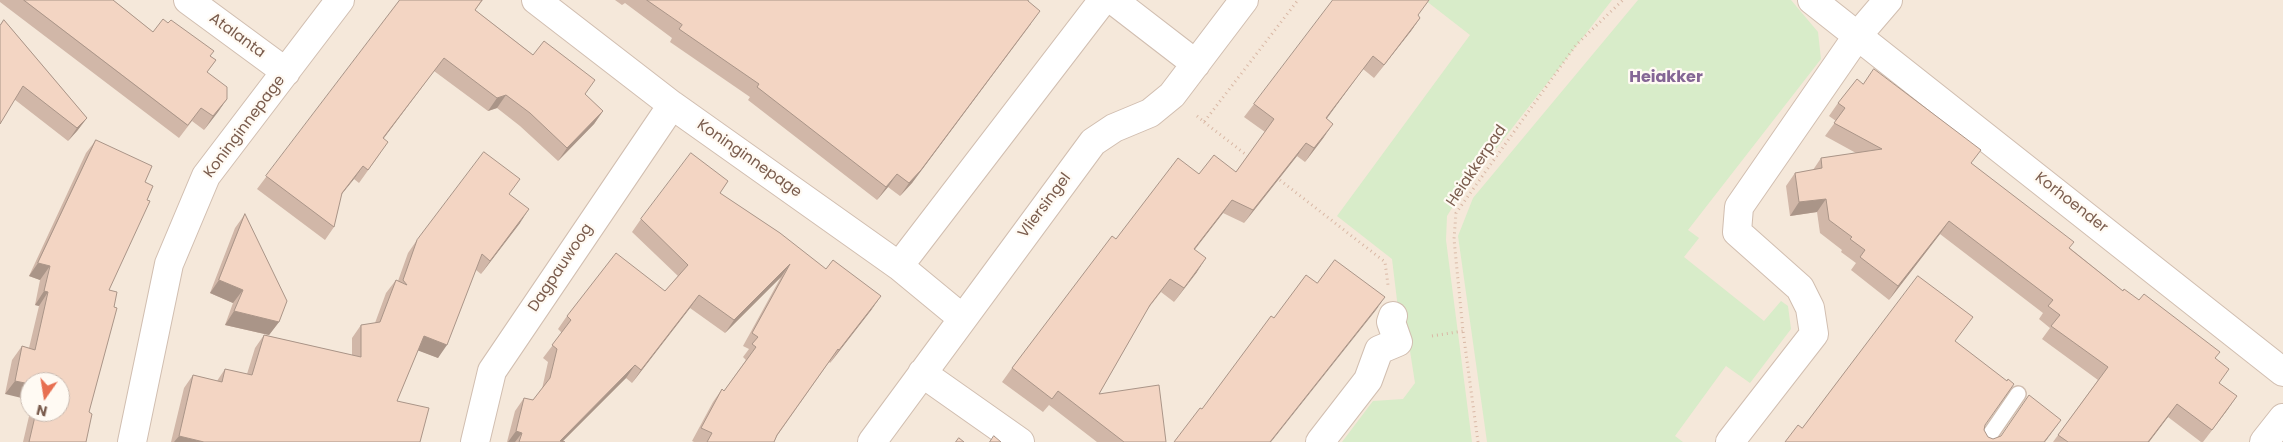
<!DOCTYPE html>
<style>
body{margin:0}
#map{position:relative;width:2283px;height:442px;overflow:hidden;background:#fdf6ec;font-family:Poppins,sans-serif}
canvas{display:block}
.north{position:absolute;left:20px;top:372px;width:50px;height:50px;box-sizing:border-box;background:#fffaf3;border:1px solid #cabbb1;border-radius:50%;rotate:193deg;font-size:14px;font-weight:700;line-height:20px;text-align:center;color:#7a5c4d}
.north::after{content:'';display:block;margin:auto;width:18px;height:22px;background:#e76f51;clip-path:polygon(50% 0,100% 100%,50% 72%,0 100%)}
</style>
<div id="map">
<canvas width="2283" height="442"></canvas>
<div class="north">N</div>
</div>
<script>
const ctx = document.querySelector('canvas').getContext('2d');
ctx.lineJoin = 'round';
function fill(path, color) {
  ctx.fillStyle = color;
  ctx.fill(path, 'evenodd');
}
function trace(path, color, width, dash) {
  ctx.strokeStyle = color;
  ctx.lineWidth = width;
  ctx.lineCap = dash ? 'butt' : 'round';
  ctx.setLineDash(dash || []);
  ctx.stroke(path);
}
function drawText(font, color, halo, rows, align = 'center') {
  ctx.font = font + ' Poppins,sans-serif';
  ctx.lineWidth = 4.5;
  ctx.setLineDash([]);
  ctx.textBaseline = 'middle';
  ctx.strokeStyle = halo;
  ctx.fillStyle = color;
  for (const [text, x, y, turn = 0] of rows) {
    ctx.save();
    ctx.translate(x, y);
    ctx.rotate((+turn || 0) * Math.PI / 180);
    ctx.textAlign = isNaN(turn) ? turn : align;
    if (halo) ctx.strokeText(text, 0, 0);
    ctx.fillText(text, 0, 0);
    ctx.restore();
  }
}
fill(new Path2D(`
 M0,0h2283v442h-2283zM30,382h30v30h-30z`), '#f5e8da');
fill(new Path2D(`
 M1425,0h187l-152,195 -13,21 -1,24 26,202h-130l31,-41 30,-2 12,-16 -5,-32 -11,-34 -7,-58 -55,-43 133,-181z
 M1638,0h153l27,32 3,27 -133,171 11,8 -15,19 80,64 17,-20 7,5 3,23 -41,54 -24,-17 -51,70 8,6h-196l-29,-206 15,-38z`), '#d8ecc9');
const service = new Path2D(`
 M1985,442l33,-48`);
const minor = new Path2D(`
 M188,0l98,72
 M536,0l136,105 227,161 63,52
 M1113,0l83,64
 M1812,0l471,372
 M899,266l204,-266
 M922,373l98,69
 M132,442l37,-178 37,-88 134,-176
 M475,442l17,-71 180,-266
 M872,442l221,-300 21,-14 36,-15 22,-18 72,-95
 M1320,442l48,-62 11,-30 19,-8 -7,-20 2,-6
 M1730,442l84,-108 -4,-26 -10,-20 -63,-56 2,-25 119,-172 30,-35
 M2264,442l19,-24`);
trace(service, '#d1beb0', 18);
trace(minor, '#d1beb0', 30);
trace(new Path2D(`
 M1197,116l7,6 94,-122
 M1204,122l45,35
 M1276,177l109,85 3,23
 M1432,336l31,-5
 M1478,442l-15,-111 -9,-92 2,-26 120,-168 47,-45`), '#d9b8a5', 3, [1, 4]);
trace(service, '#fff', 15);
trace(minor, '#fff', 28);
fill(new Path2D(`
 M0,0h113l40,32 57,24 6,4 -9,12 20,27 -23,31 -12,-9 -13,17 -179,-136z
 M400,0h83l-8,10 110,85 18,16 -9,13 -36,37 -38,-35 -23,-18 -9,3 -54,-40 -50,67 -5,17 -20,28 -5,-4 -13,16 -7,32 -9,13 -68,-51z
 M615,0h414l-1,1 3,23 -119,159 -12,13 -12,-9 -11,13 -129,-100 2,-3 -80,-55 2,-4 -47,-35 -3,2z
 M1418,16l2,2 -9,13 -37,47 -11,-9 -37,50 -2,18 -19,25 -8,-6 -53,67 -21,-10 -28,36 2,23 -23,30 -13,-10 -14,18 -48,84 67,48h-69l-48,-37 -6,7 -41,-30 10,-14 104,-129 83,-65 37,-2 29,-40 -21,-15 10,-13z
 M4,20l83,98 -10,13 -9,10 -54,-42 -14,25v-99z
 M1838,103l134,61 98,84 53,43 92,67 5,25 8,26 -25,33h-2l-33,-25 -19,25h-96l45,-62 -56,-41 8,-11 -11,-9 4,-6 -103,-79 -51,66 -38,-30 5,-7 -15,-11 1,-2 -22,-17 -3,-21 -27,4 -4,-30 9,-13 18,-3 8,-12 35,-5 -31,-17 11,-15 -7,-5z
 M96,140l49,42 -36,108 -20,122 -3,30h-63l7,-30h30v-30l-55,12 7,-34 10,-14 7,2 10,-42 -4,-1 5,-25 -11,-4 57,-123z
 M728,181l-8,12 152,116 -42,54 -1,-1 -52,74 -3,6h-80l-2,-1 21,-39 9,-13 2,2 22,-31 -3,-3 6,-8 -6,-3 38,-69 -56,56 -35,-25 -58,75 -6,-5 -63,63 2,1h-58l8,-31 9,-13 9,2 9,-11 6,-27 -5,-4 19,-25 -4,-4 9,-13 98,-25 13,-15 -46,-44 9,-13z
 M510,195l10,28 -39,51 -5,-4 -38,88 -20,-8 -21,51 23,41h-249l13,-54 9,-13 24,6 8,-12 22,5 8,-26 9,-13 88,20v-17l9,-13 14,-2 11,-30 10,-13 2,1 10,-28 9,-13z
 M245,214l34,108 -10,13 -44,-10 8,-22 -23,-10 25,-65z`), '#d1b7a8');
fill(new Path2D(`
 M1040,11l-128,172 -12,13 9,-13z
 M1420,18l-9,13 -37,47 10,-13z
 M1373,56l-10,13 -46,63 9,-14z
 M444,58l-10,13 -60,80 9,-13z
 M506,95l-9,13 -9,3 9,-13z
 M227,99l-9,13 -14,18 9,-14z
 M603,111l-9,13 -36,37 9,-13z
 M87,118l-10,13 -9,10 9,-13z
 M1333,124l-9,13 -19,25 9,-14z
 M1306,143l-9,13 -53,67 9,-13z
 M363,166l-9,13 -22,27 10,-13z
 M897,174l-9,13 -11,13 9,-13z
 M1826,199l-9,13 -27,4 9,-14z
 M1232,200l-9,13 -38,49 9,-13z
 M529,209l-9,14 -39,51 9,-13z
 M1949,221l-9,13 -51,66 9,-14z
 M1206,258l-9,14 -23,30 10,-14z
 M38,263l12,3 -10,14 -11,-4z
 M790,264l-9,13 -56,56 9,-13z
 M219,280l24,10 -10,13 -23,-10z
 M44,291l4,1 -9,14 -4,-1z
 M699,295l-9,13 -58,75 9,-13z
 M881,296l-9,13 -42,54 9,-13z
 M1385,297l-9,13 -105,132h-1z
 M234,311l45,11 -10,13 -44,-10z
 M424,336l23,9 -9,13 -24,-9z
 M635,365l-9,13 -64,64h-3z
 M15,381l15,3v16l-25,-6z
 M2237,396l-9,13 -25,33 9,-12z
 M2177,404l-9,13 -19,25h-1z
 M2061,420l-16,22h-1z
 M516,431l6,2 -7,9h-7z
 M179,436l25,6h-30z`), '#aa9588');
const building = new Path2D(`
 M24,0h89l40,32 10,-13 5,4 3,-3 43,31 -4,5 6,4 -9,12 20,15v12l-14,17 -12,-8 -13,17z
 M400,0h82l-7,10 58,45 11,-14 51,39 -10,14 18,17 -36,37 -37,-35 -24,-18 -9,3 -53,-40 -61,80 5,4 -20,28 -5,-4 -21,27 -8,34 -68,-51z
 M647,0h381v1l12,10 -119,159 -12,13 -12,-9 -11,13 -129,-100 2,-3 -80,-55 3,-4z
 M1333,0h96l-11,15 2,3 -36,47 -11,-9 -47,62 7,6 -19,24 -8,-5 -53,67 -21,-10 -38,49 12,9 -22,30 -14,-9 -20,26 -51,89 60,-9 7,57h-42l-66,-51 -6,8 -40,-31 100,-132 4,3 62,-81 21,16 15,-19 22,17 38,-53 -20,-15z
 M4,20l83,98 -10,10 -54,-42 -23,38v-98z
 M1874,69l107,81 -10,13 103,79 -5,6 54,43 1,-2 15,11 5,-6 76,58 -5,6 14,11 -10,14 18,13 -25,34 -35,-26 -29,38h-80l-10,-7 50,-68 -57,-41 9,-11 -12,-9 5,-6 -104,-79 -51,65 -38,-29 5,-7 -15,-11 2,-2 -23,-17 -3,-21 -27,3 -4,-29 27,-5 -1,-10 61,-9 -48,-26 11,-15 -7,-5 19,-24 6,5z
 M96,140l56,26 -7,16 8,4 -6,14 3,1 -41,89 8,2 -3,15 3,1 -28,104 3,2 -6,28h-57l7,-30h24v-30h-30v2l-15,-3 7,-35 13,4 13,-58 -4,-1 6,-25 -12,-3z
 M484,152l36,27 -11,15 20,15 -39,52 -8,-7 -35,91 -23,-9 -27,65 32,7 -9,34h-216l-25,-6 14,-61 29,7 3,-13 27,6 12,-40 97,22v-32l19,-3 16,-42 11,5 -4,-5 14,-40z
 M691,153l37,28 -8,12 60,40 46,36 7,-9 48,36 -42,54 -1,-1 -61,86 -3,7h-67l5,-9 -11,-5 21,-39 2,2 32,-44 -4,-3 6,-7 -6,-4 38,-69 -56,56 -35,-25 -58,75 -6,-5 -75,76 5,1h-46l3,-9 -6,-2 8,-33 9,2 17,-22 7,-29 -5,-4 19,-25 -4,-4 49,-63 49,38 23,-26 -47,-46z
 M245,214l42,87 -8,21 -45,-11 9,-21 -24,-10z
 M1335,260l50,37 -115,145h-96l26,-34 2,1 69,-93 3,2 32,-43 11,8z
 M1918,276l55,41 -18,24 52,40 1,-2 6,5 -29,41 -1,5 4,7 5,2 8,-3 28,-41 32,25 -17,22h-259l13,-17 4,3z
 M994,436l7,6h-11z
 M959,438l5,4h-8z`);
fill(building, '#f3d5c3');
trace(building, '#aa9588', 1);
drawText('15px', '#7a5c4d', '#fffaf3', [
 ["Atalanta",237,36,36],
 ["Koninginnepage",245,127,-53],
 ["Koninginnepage",749,159,35],
 ["Heiakkerpad",1477,166,-56],
 ["Korhoender",2071,203,38],
 ["Vliersingel",1045,206,-53],
 ["Dagpauwoog",561,268,-56]
]);
drawText('bold 16px', '#846695', '#fffaf3', [
 ["Heiakker",1666,78]
]);
</script>
